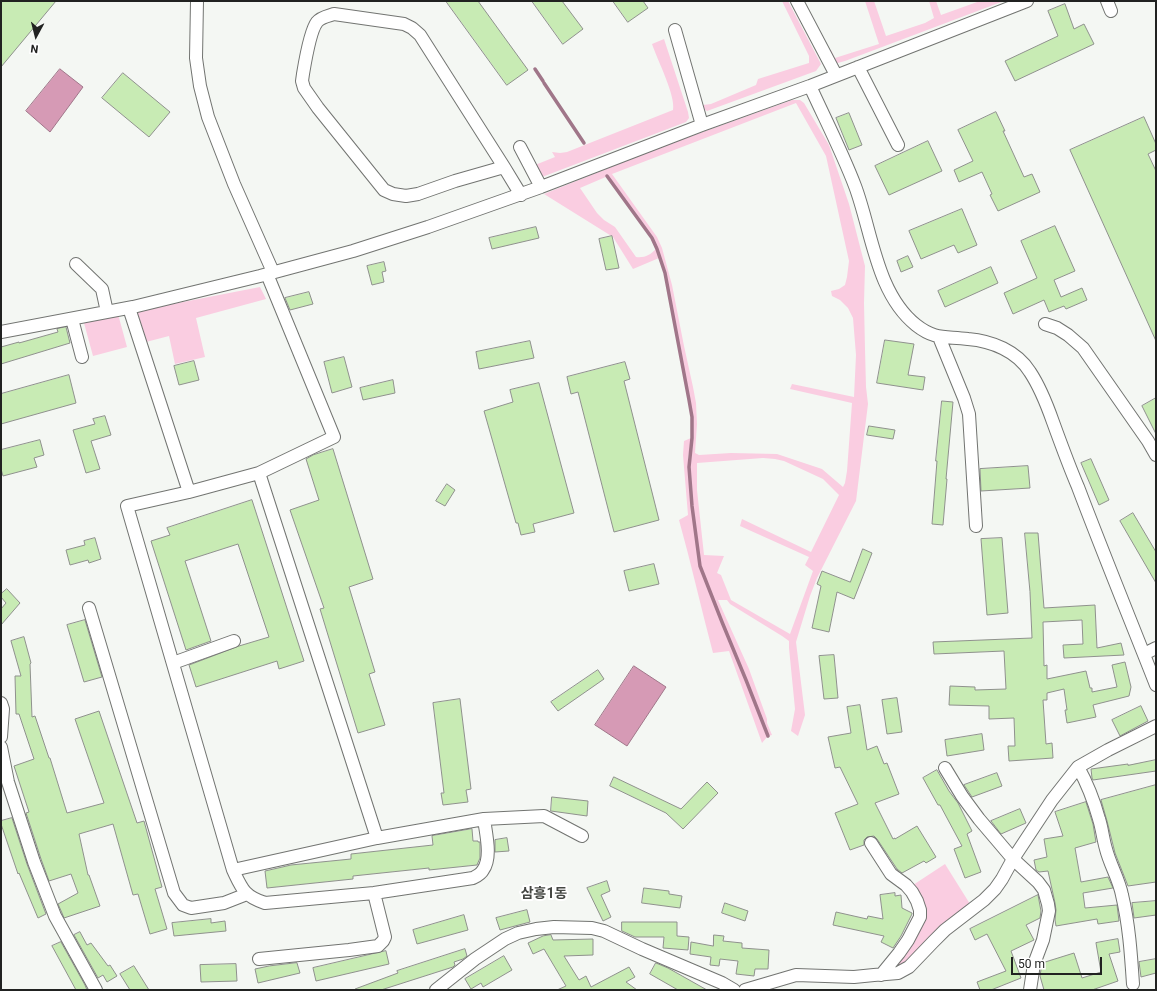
<!DOCTYPE html>
<meta charset="utf-8">
<style>
body{margin:0}
#map{position:relative;width:1157px;height:991px;overflow:hidden;background:#f4f7f3;font-family:Roboto,sans-serif}
canvas{display:block}
.frame{position:absolute;inset:0;border:2px solid #212221;pointer-events:none}
.north{position:absolute;left:16px;top:16px;width:40px;height:40px;-webkit-text-stroke:3px #fff;paint-order:stroke;rotate:187deg;font-size:11px;font-weight:700;line-height:16px;text-align:center;color:#212221}
.north::after{content:'';display:block;margin:auto;width:14px;height:18px;background:#212221;clip-path:polygon(50% 0,100% 100%,50% 72%,0 100%)}
.scale{position:absolute;left:1011px;top:957px;width:91px;height:18px;box-sizing:border-box;border:2px solid #212221;border-top:0;padding-left:5px;font-size:12px;line-height:14px;white-space:nowrap;color:#212221;-webkit-text-stroke:3px #fff;paint-order:stroke}
</style>
<div id="map">
<canvas width="1157" height="991"></canvas>
<div class="frame"></div>
<div class="north">N</div>
<div class="scale">50 m</div>
</div>
<script>
const ctx = document.querySelector('canvas').getContext('2d');
ctx.lineJoin = 'round';
function fill(path, color) {
  ctx.fillStyle = color;
  ctx.fill(path, 'evenodd');
}
function trace(path, color, width, dash) {
  ctx.strokeStyle = color;
  ctx.lineWidth = width;
  ctx.lineCap = dash ? 'butt' : 'round';
  ctx.setLineDash(dash || []);
  ctx.stroke(path);
}
function drawText(font, color, halo, rows, align = 'center') {
  ctx.font = font + ' Roboto,"Noto Sans KR",sans-serif';
  ctx.lineWidth = 4;
  ctx.setLineDash([]);
  ctx.textBaseline = 'middle';
  ctx.strokeStyle = halo;
  ctx.fillStyle = color;
  for (const [text, x, y, turn = 0] of rows) {
    ctx.save();
    ctx.translate(x, y);
    ctx.rotate((+turn || 0) * Math.PI / 180);
    ctx.textAlign = isNaN(turn) ? turn : align;
    if (halo) ctx.strokeText(text, 0, 0);
    ctx.fillText(text, 0, 0);
    ctx.restore();
  }
}
fill(new Path2D(`
 M782,1h6l33,63 -5,7 -109,40 -3,-2 -1,-4 8,-1 45,-19 2,-6 51,-16v-7z
 M865,1h9l12,35 39,-13 9,-5 -5,-17h7l5,14 39,-14h24l-159,60 -11,3 -8,-14h5l4,8 44,-14z
 M664,39l24,73 1,6 -3,4 -144,55 -12,-10 25,-10 -3,-5 8,1 7,-1 106,-42c3,-14 -16,-51 -21,-66z
 M792,100h8l4,3 25,42 20,59 16,62 -1,37 1,46 1,38 2,17 -12,97 -39,77 -7,18 -14,46 9,73 -7,21 -7,-5 4,-22 -6,-61v-7l-7,-5 -52,-32 -3,-4h-9l31,69 18,50v4l5,12 -4,1 -21,-56 -25,-58 -21,-56 -8,-60 -3,-39 2,-29v-21l-2,-18 -25,-127 -7,-23 -6,-12 -44,-61 -28,12 17,25 7,7 11,7 21,30c9,1 14,-2 20,-8l3,9 -26,11 -20,-32 -69,-43 114,-46zM796,103l30,53 23,105 -2,16 -2,8 -6,4 -8,2 1,5 8,4 8,8 5,10 3,37 -2,42 -62,-13 -2,5 62,14 -5,68 -2,12 -2,4 -21,-18 -45,-15 -46,-1 -32,2 -4,-2 2,-29 -1,-21 -3,-16 -9,-41 -12,-61 -10,-37 -5,-11 -45,-63zM763,458l12,1 9,2 39,18 16,16 -28,57 -69,-33 -2,7 69,31 -4,8 8,6 -23,63 -59,-34 -10,-25 -4,-2 7,-17 -20,-1 -7,-65v-27z
 M260,287l6,12 -70,19 9,39 -30,7 -6,-28 -23,6 -9,-31z
 M118,314l9,33 -34,9 -9,-33z
 M691,438l-3,21 3,47 9,60 21,56 24,58 22,57 -5,6 -33,-92 -16,2c-12,-45 -22,-90 -34,-133l9,-5 -5,-60 1,-14z
 M945,864l25,40 -58,57 -18,8 30,-52 -11,-32z`), '#facde1');
const water = new Path2D(`
 M60,69l23,18 -33,45 -24,-21z
 M634,666l32,21 -39,59 -32,-21z`);
fill(water, '#d69ab5');
trace(water, '#a07689', 1);
trace(new Path2D(`
 M535,69l8,12
 M544,83l40,60
 M607,176l45,62 5,11 8,24 24,127 3,17v21l-3,29 3,39 8,60 22,56 24,58 22,56`), '#a07689', 3.5);
const building = new Path2D(`
 M1,1h55l-55,66z
 M446,1h32l50,69 -21,15z
 M532,1h30l21,28 -20,15z
 M613,1h30l5,7 -20,14z
 M1065,4l9,25 10,-5 10,20 -79,37 -10,-20 53,-25 -10,-25z
 M123,73l47,39 -21,25 -47,-39z
 M996,112l9,19h-2l21,46 8,-3 8,18 -42,19 -8,-16 2,-1 -10,-22 -23,10 -5,-12 19,-9 -15,-31z
 M849,113l13,32 -13,5 -13,-32z
 M1144,117l12,27v6l-8,4 8,17v170l-86,-191z
 M928,141l14,30 -53,24 -14,-29z
 M962,209l15,36 -19,8 -4,-8 -33,14 -12,-28z
 M1055,226l20,45 -21,9 7,17 21,-9 5,12 -21,9 -2,-3 -15,6 -5,-12 -31,14 -9,-21 33,-15 -16,-37z
 M536,227l3,11 -47,11 -3,-11z
 M612,236l7,32 -13,2 -7,-31z
 M908,256l5,11 -12,5 -4,-11z
 M384,262l2,9 -4,1 2,10 -12,3 -5,-19z
 M991,267l7,16 -53,24 -7,-16z
 M309,292l4,12 -23,6 -5,-12z
 M66,327l4,16 -69,21v-17l18,-5v1l39,-11 -1,-3z
 M885,340l29,4 -6,31 17,2 -2,13 -46,-7z
 M530,341l4,17 -55,11 -3,-17z
 M344,357l8,30 -20,6 -8,-31z
 M194,361l5,19 -20,5 -5,-19z
 M625,362l5,17 -6,2 35,139 -45,12 -36,-140 -7,2 -4,-17z
 M69,375l7,28 -75,21v-30z
 M393,380l2,13 -32,7 -3,-12z
 M539,383l35,130 -41,11 2,8 -14,3 -3,-12h-2l-32,-112 29,-9 -3,-12z
 M1156,398v36l-14,-28z
 M942,401l11,1 -7,77h1l-4,46 -11,-1 5,-63h-1z
 M105,416l6,19 -20,6 9,28 -14,4 -13,-43 22,-6 -2,-5z
 M869,426l26,4 -2,9 -26,-4z
 M40,440l4,15 -10,3 3,9 -34,9 -2,-7v-19z
 M333,449l40,130 -24,8 26,85 -6,2 16,51 -27,8 -38,-124 4,-1 -34,-98 29,-10 -13,-41 7,-4z
 M1091,459l18,41 -10,5 -18,-42z
 M1028,466l2,22 -49,3 -1,-22z
 M447,484l8,6 -10,16 -9,-5z
 M252,500l52,161 -25,8 -2,-8 -81,26 -7,-22 50,-19 30,-9 -31,-93 -53,17 26,80 -25,9 -35,-109 19,-6 -3,-7z
 M1133,513l23,39v31l-36,-62z
 M1025,533h13l6,75 51,-3 2,43 24,-5 3,12 -60,3 -1,-13 20,-1 -1,-24 -39,2 1,44 3,-1v14l39,-8 4,17h2v4l25,-5 -5,-22 13,-3 6,25 -2,9 -36,9 3,12 -29,6 -2,-13h2l-3,-21 -17,4v7h-4l3,44 6,-1 1,15 -44,3 -1,-15h7l-1,-28 -25,1v-13l-40,-1 1,-19 25,1v3l31,-1 -2,-38 -70,3 -1,-12 99,-4 -2,-46z
 M95,538l6,21 -12,4 -1,-3 -18,5 -4,-15 19,-5 -1,-4z
 M1002,538l6,75 -21,2 -6,-76z
 M863,549l9,4 -18,46 -17,-7 -8,40 -17,-4 9,-42 -4,-2 5,-13 28,11z
 M654,564l5,20 -30,7 -5,-20z
 M7,589l13,14 -19,22v-16l5,-6 -5,-6v-3z
 M85,620l17,57 -18,5 -17,-57z
 M24,637l7,26 -1,1 2,53 3,-1 14,42h1l17,55 37,-10 -29,-84 24,-8 38,112 7,-2 18,66 -7,2 12,40 -17,5 -12,-40 -5,1 -20,-71 -34,10 9,41h1l11,31 -36,12 -2,-5 -4,-9 20,-11 -7,-19 -22,7 -8,-22 -15,-46 3,-1 -15,-46 20,-7 -15,-45h-3l-1,-38h6l-10,-35z
 M834,655l4,43 -14,1 -5,-43z
 M598,670l6,9 -46,32 -7,-9z
 M897,698l5,34 -15,2 -5,-34z
 M460,699l11,90 -5,1 2,12 -25,3 -2,-12h3l-11,-90z
 M860,705l7,45 10,-4 7,18 3,-1 12,31 -24,9 18,36 2,-1v1l22,-13 19,31 -10,6 -2,-2 -22,12 -5,-4 -20,-30 -3,-3 -7,1 -3,3v5l-14,5 -15,-37 23,-9 -18,-37 -5,1 -7,-31 23,-4 -4,-26z
 M1141,706l7,15 -28,15 -8,-16z
 M982,734l2,16 -37,6 -2,-16z
 M1156,760v11l-63,9 -1,-2 -1,-9 37,-5v1z
 M937,770l12,21 9,12 14,28 -5,3 14,38 -16,6 -11,-29 8,-3 -22,-41h-2l-15,-27z
 M997,773l5,13 -30,11 -8,-12z
 M614,777l67,32 26,-27 11,11 -35,36 -17,-16 -56,-27z
 M1156,785v97l-28,4 -13,-33 -8,-32 -6,-21z
 M552,797l36,4 -1,15 -36,-5z
 M1086,802l7,22 3,18 -21,6 6,34 27,-5 5,11 -30,5 2,15 32,-3 2,16 -21,3 -1,-5 -41,7 -1,-6 1,-10 -1,-7 -7,-32 -9,1 -3,-2 -2,-10 13,-3 -3,-18 19,-3 -8,-24z
 M1020,809l6,14 -25,11 -10,-13z
 M12,818l15,46 19,50 -8,4 -19,-45 -1,1 -17,-50v-3z
 M472,829l1,12h5v1h2v16l-3,7 -48,5v-2l-76,8v3l-86,9 -2,-17 26,-6 60,-6v-5l82,-9 -1,-9z
 M507,838l2,13 -14,1v-12z
 M607,881l3,10 -9,4 10,22 -8,4 -16,-33z
 M644,888l25,3v3l13,2 -2,12 -38,-5z
 M895,893v3l6,-1 1,13 10,5v1l-11,22 -8,12 -12,-6 3,-6 -51,-11 3,-13 31,7 1,-3 15,3 -3,-24z
 M1038,895l3,16 -1,7 -14,7 8,15 -23,11 10,27 -30,12h-11l-3,-8 29,-11 -19,-37 -12,6 -5,-11z
 M1156,901v14l-22,3 -2,-15z
 M725,903l23,8 -3,10 -23,-8z
 M527,910l3,12 -30,8 -4,-12z
 M464,915l4,15 -51,14 -4,-14z
 M211,919v4l14,-2 1,10 -52,5 -2,-13z
 M622,922h55v14l12,1 -1,13 -25,-2 1,-11h-29l-13,-6z
 M80,932l7,13 4,-2 17,23 2,-1 7,11 -10,6 -4,-7 -5,3 -24,-43z
 M551,935l2,5 40,-1v16l-29,1 15,24 7,-4 5,11 38,-20 6,10 -9,5 11,8h-80l9,-4 -22,-37 -11,5 -5,-11 15,-7z
 M714,935l10,1 -1,5 19,2v5l27,2 -1,19h-13l-1,7 -18,-2 2,-13 -18,-2 -1,7 -9,-1 1,-8 -21,-3 1,-12 22,4z
 M1118,939l2,13 -11,2 9,27 -26,9h-48l-4,-14 2,-13 32,-10 8,25 19,-6 -5,-29z
 M61,942l24,43 2,5h-11l-24,-44z
 M465,949l2,7 -4,3 -9,3 1,3 -2,2 -72,23h-25l-1,-1 43,-16 -1,-2z
 M386,951l3,13 -73,17 -3,-13z
 M504,956l8,14 -29,17 -2,-4 -10,6 -6,-10z
 M1156,959v14l-15,4 -2,-15z
 M297,963l3,10 -42,10 -3,-14 14,-3z
 M656,963l12,5 39,22h-29l-28,-16z
 M236,964l1,17 -36,1 -1,-17z
 M134,966l15,24h-19l-10,-16z`);
fill(building, '#c8ebb4');
trace(building, '#8f918d', 1);
const minor = new Path2D(`
 M197,1l-1,57 4,28 8,31 26,67 39,88
 M797,1l39,74
 M1107,1l4,10
 M675,30l27,95
 M858,67l40,78
 M810,86c15,33 32,66 45,100 17,45 21,107 61,139 19,15 29,11 52,14 24,2 49,12 62,33 10,15 17,33 23,50 8,22 16,44 25,65 25,66 52,132 78,198
 M520,147l21,40
 M504,167l-49,14 -37,13 -12,2 -13,-2 -9,-4 -66,-82 -14,-20 -2,-7 1,-7c2,-12 7,-43 14,-52 4,-5 11,-6 17,-8l70,10 8,4 8,7 84,132 17,28
 M76,264l26,25 5,23
 M129,308l60,184 -62,14 106,364 144,-32 -118,-365 -70,19
 M72,319l10,38
 M1045,324l12,4 11,7 15,13 65,93 8,14
 M1,332l132,-25 127,-31 93,-25 75,-24 113,-40 161,-62 108,-39 217,-85
 M939,337l25,61 5,16 7,112
 M259,473l75,-36 -67,-163
 M89,608l85,285 9,12 8,3 33,-5 23,-9
 M1144,654l12,-6
 M173,663l61,-22
 M1,703l2,6 -2,28
 M1,747l7,35 26,80 21,54 41,74
 M1078,767c9,16 16,34 21,52 3,9 4,20 7,30 4,16 13,30 16,46 7,29 9,59 11,89
 M945,768l17,28 17,23 34,40 25,23 6,8 4,14 1,7 -6,29 -9,24 -4,26
 M377,838l107,-19 60,-3 38,20
 M871,843l20,31 15,11 6,7 5,9 3,9v7l-12,23 -9,13 -18,22
 M233,870c9,19 11,26 32,33l109,-10 99,-15c4,-2 8,-4 10,-8 9,-12 3,-36 1,-51
 M259,959l90,-9 29,-4 5,-5 2,-4 -11,-44
 M436,990l39,-31 30,-20 13,-6 18,-4 18,-2 38,1 12,3 38,18 80,34 12,7
 M745,990l51,-15 58,2 20,-2 24,-2 11,-6 24,-25 12,-12 39,-30 11,-11 7,-10 11,-20 39,-59 26,-33 30,-17 48,-24`);
trace(minor, '#727471', 14);
trace(minor, '#fff', 12);
drawText('bold 14px', '#454743', '#fff', [
 ["삼흥1동",544,894]
]);
</script>
